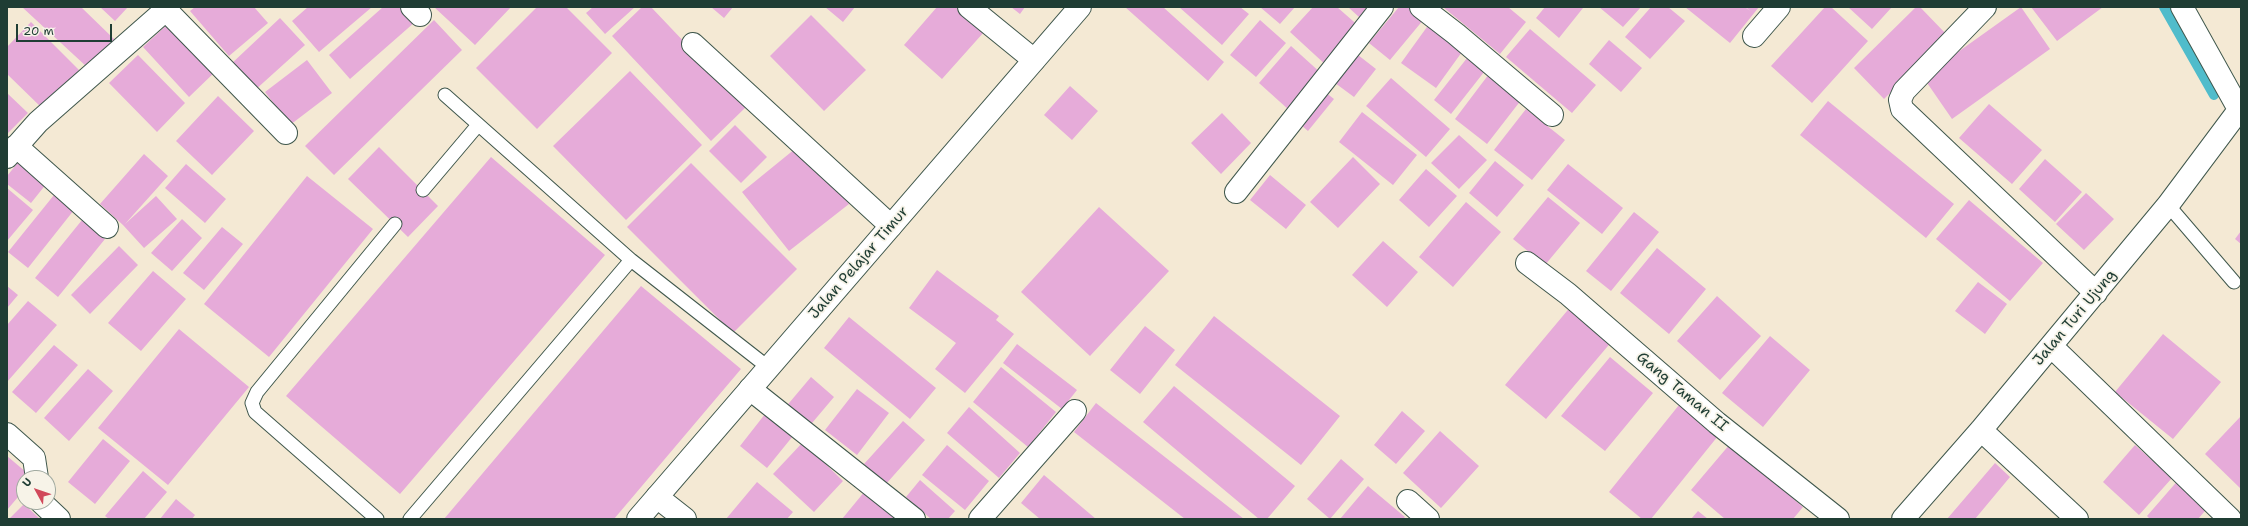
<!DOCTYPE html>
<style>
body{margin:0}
#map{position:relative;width:2248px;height:526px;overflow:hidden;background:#f4e9d4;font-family:"Shantell Sans",sans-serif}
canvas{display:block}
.frame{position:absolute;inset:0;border:8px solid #1f3d34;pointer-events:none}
.north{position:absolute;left:16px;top:470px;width:40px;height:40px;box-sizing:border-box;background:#f7f3e8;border:1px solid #a1aaa0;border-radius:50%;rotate:310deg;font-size:11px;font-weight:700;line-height:16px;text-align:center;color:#1f3d34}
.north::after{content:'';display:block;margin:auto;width:14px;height:18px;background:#d1495b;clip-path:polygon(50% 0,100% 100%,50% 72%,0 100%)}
.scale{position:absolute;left:16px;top:24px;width:96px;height:18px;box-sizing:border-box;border:2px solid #1f3d34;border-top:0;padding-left:5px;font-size:12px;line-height:14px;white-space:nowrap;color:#1f3d34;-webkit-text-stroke:3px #f7f3e8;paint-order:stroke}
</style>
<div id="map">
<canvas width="2248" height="526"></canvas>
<div class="frame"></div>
<div class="north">U</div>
<div class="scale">20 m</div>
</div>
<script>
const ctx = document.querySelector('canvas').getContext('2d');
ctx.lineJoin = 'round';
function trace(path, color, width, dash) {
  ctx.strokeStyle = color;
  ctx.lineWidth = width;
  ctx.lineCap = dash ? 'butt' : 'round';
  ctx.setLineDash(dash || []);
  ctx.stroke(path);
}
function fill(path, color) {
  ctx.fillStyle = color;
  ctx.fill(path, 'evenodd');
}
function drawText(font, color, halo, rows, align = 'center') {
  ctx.font = font + ' "Shantell Sans",sans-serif';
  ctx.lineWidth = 3.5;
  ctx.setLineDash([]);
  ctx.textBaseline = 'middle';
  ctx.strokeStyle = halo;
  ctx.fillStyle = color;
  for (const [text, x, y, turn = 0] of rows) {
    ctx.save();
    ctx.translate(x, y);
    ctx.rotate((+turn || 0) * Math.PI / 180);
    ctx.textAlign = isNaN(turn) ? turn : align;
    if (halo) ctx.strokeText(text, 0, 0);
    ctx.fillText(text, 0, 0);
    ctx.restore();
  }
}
trace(new Path2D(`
 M2164,7l50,88`), '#50bccb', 10);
fill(new Path2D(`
 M22,7h59l34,33 -28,27z
 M100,7h28l-13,14z
 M195,7h59l14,16 -39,33 -39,-45z
 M308,7h64l-53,45 -27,-31z
 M383,7h18l14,15 -65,57 -21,-24z
 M434,7h77l-36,38z
 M537,7h29l46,46 -75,76 -61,-61z
 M593,7h42l-30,27 -19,-21z
 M642,7h9l95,100 -35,34 -99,-105z
 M711,7h22l-9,11z
 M825,7h30l-12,15z
 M937,7h19l28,25 -42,47 -38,-34z
 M1011,7h14l-5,7z
 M1125,7h38l61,55 -16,19z
 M1179,7h61l9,7 -27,31z
 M1260,7h35l-15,17z
 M1313,7h24l24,21 -34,38 -37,-34z
 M1348,7h19l-8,10z
 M1399,7h11l14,12 -34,41 -21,-17z
 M1443,7h65l18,15 -26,32z
 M1545,7h37l1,1 -24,30 -23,-20z
 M1599,7h42l-18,20z
 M1651,7h17l17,14 -35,38 -25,-22z
 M1685,7h60l5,4 -4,-4h13l-29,36z
 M1825,7h6l37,34 -56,62 -41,-37z
 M1848,7h44l-20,22z
 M1916,7h4l28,29 -64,63 -30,-31z
 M2021,7l29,42 -98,70 -29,-42z
 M2031,7h72l-46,34z
 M811,15l55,55 -42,41 -54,-55z
 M280,18l25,27 -51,46 -24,-26z
 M434,20l28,30 -128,125 -29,-29z
 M1260,20l26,23 -30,34 -26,-22z
 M1432,20l35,25 -31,43 -35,-25z
 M171,21l46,49 -28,27 -46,-50z
 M31,22l48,48 -35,40 -37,-36v-27z
 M1530,29l66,56 -24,28 -66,-56z
 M1609,40l33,28 -21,24 -32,-28z
 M1291,46l31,28 -33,36 -30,-27z
 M1471,53l17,14 -37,47 -17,-14z
 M138,55l47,48 -28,29 -48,-49z
 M1358,55l18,14 -22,28 -19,-14z
 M307,60l25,33 -42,32 -25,-33z
 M1492,70l33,25 -38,49 -32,-25z
 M630,71l72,74 -76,75 -73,-74z
 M1391,78l59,51 -24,28 -60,-51z
 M1070,86l28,25 -26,29 -28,-25z
 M1320,88l14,11 -26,32 -14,-12z
 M7,93l21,20 -21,21z
 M218,96l36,35 -42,44 -36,-34z
 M1828,101l126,103 -28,34 -126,-103z
 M1989,104l53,46 -30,34 -53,-46z
 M1526,109l39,31 -33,40 -38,-30z
 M1362,112l55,43 -24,30 -54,-43z
 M1222,113l29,30 -30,31 -30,-31z
 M735,125l32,32 -26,26 -32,-32z
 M1459,135l28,25 -28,29 -28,-26z
 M801,144l48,60 -60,47 -47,-59z
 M379,147l59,59 -30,31 -60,-58z
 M144,154l24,22 -43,48 31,-28 21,23 -33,29 -21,-23 -23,-21z
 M491,157l114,98 -205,239 -114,-98z
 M1353,157l27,27 -42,44 -28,-26z
 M2045,159l37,33 -27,30 -36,-33z
 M20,160l27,23 -16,20 -24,-19v-8z
 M1495,161l29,24 -27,32 -28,-24z
 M691,163l106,106 -64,64 -106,-106z
 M186,164l40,35 -21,24 -40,-35z
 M1568,164l55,44 -21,26 -55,-44z
 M1426,169l31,27 -28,31 -30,-27z
 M1270,175l36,30 -20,24 -36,-29z
 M307,176l66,53 -104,128 -65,-53z
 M7,188l26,22 -26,31z
 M2086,193l28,26 -30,31 -28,-26z
 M54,195l20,15 -46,58 -20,-16z
 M1548,197l32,26 -35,42 -32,-26z
 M1969,200l74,63 -33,38 -74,-62z
 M1466,202l35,30 -48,55 -34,-30z
 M1099,207l70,64 -79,85 -69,-64z
 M1634,212l25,20 -48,59 -25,-20z
 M182,219l20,19 -30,33 -21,-18z
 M82,220l23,19 -47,58 -23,-19z
 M222,227l21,17 -39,46 -21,-17z
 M2241,231v13l-6,-5z
 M1383,241l35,31 -31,35 -35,-32z
 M119,246l19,19 -48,49 -19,-19z
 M1657,248l49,41 -37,45 -49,-41z
 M937,270l62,46 -3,4 18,14 -49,59 -30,-24 21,-26 -47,-35z
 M153,271l33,28 -45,52 -33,-28z
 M1978,282l29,22 -22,30 -30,-23z
 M7,286l11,9 -11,13z
 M641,286l100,83 -127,150h-170z
 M1717,296l44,40 -41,44 -43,-39z
 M28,301l29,24 -50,57v-57z
 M1572,305l41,35 -67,79 -41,-34z
 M1214,316l126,100 -39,49 -126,-100z
 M849,317l87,71 -26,31 -86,-71z
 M1145,326l30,24 -35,44 -30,-24z
 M179,329l70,58 -81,98 -70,-57z
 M2163,334l58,48 -48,57 -58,-47z
 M1770,336l40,34 -47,57 -41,-34z
 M1017,344l60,46 -15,19 -59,-46z
 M54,345l24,20 -42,48 -24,-21z
 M1610,357l43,36 -48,58 -44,-35z
 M1001,367l55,45 -28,35 -55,-45z
 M88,369l25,22 -44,50 -25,-23z
 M811,377l23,20 -27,32 -23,-20z
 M1174,386l121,100 -28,33h-8l-116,-97z
 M857,389l32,24 -32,42 -32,-25z
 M1096,403l148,116h-59l-111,-87z
 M1679,405l39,31 -67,83h-9l-33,-27z
 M969,407l51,46 -21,25 -52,-45z
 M769,409l28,22 -30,37 -27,-22z
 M1402,411l23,20 -29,33 -22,-19z
 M2241,416v73l-36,-35z
 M903,421l22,19 -39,44 -22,-20z
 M1440,431l39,35 -38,42 -38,-35z
 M103,439l27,22 -35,43 -27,-22z
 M803,442l40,39 -29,31 -41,-38z
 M1730,444l73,63 -10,12h-68l-34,-29z
 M947,445l42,36 -24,29 -43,-35z
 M2135,445l37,33 -33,37 -36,-33z
 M7,456l26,22h-9v12l-17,20z
 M1341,459l23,20 -34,40 -23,-20z
 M1995,463l15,14 -35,42h-28z
 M143,471l24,21 -23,27h-35l-4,-3z
 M1044,475l52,44h-56l-19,-16z
 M2180,478l30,27 -12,14h-48l-3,-3z
 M920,480l35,31 -7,8h-17l-25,-22z
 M757,482l36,30 -6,7h-61z
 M1368,486l37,31 -2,2h-63z
 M865,491l34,28h-57z
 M176,499l19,16 -3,4h-32z
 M24,504l16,15h-31z
 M1698,511l10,8h-17z`), '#e6abd9');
const service = new Path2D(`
 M445,95l186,165
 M423,190l55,-65
 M2168,205l66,77
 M377,519l-122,-107 -3,-9 5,-11 138,-168
 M410,519l221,-259 138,108`);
const minor = new Path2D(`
 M412,7l8,8
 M969,7l65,53
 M1421,7l35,27 96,81
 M1985,7l-81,84 -4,9 2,9 194,184
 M2182,7l59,106
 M166,10l120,123
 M1754,36l25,-29
 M693,44l198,182
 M16,146l91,81
 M7,157l31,-35 131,-115
 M1236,192l146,-185
 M1527,263l41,31 149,129 121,96
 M2051,346l179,173
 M750,389l164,130
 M1981,430l96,89
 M7,434l27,24 3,20
 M657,497l28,22
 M1408,501l20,18
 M41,502l18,17
 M980,519l95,-108
 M1903,519l78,-89 187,-225 71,-95`);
const tertiary = new Path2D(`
 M638,519l442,-512`);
trace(service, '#3f574c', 15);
trace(minor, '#3f574c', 24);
trace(tertiary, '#3f574c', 24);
trace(service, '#fff', 13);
trace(minor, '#fff', 22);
trace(tertiary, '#fff', 22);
drawText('15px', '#1f3d34', '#f7f3e8', [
 ["Jalan Pelajar Timur",859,263,-49],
 ["Jalan Turi Ujung",2075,318,-50],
 ["Gang Taman II",1682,392,40]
]);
</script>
